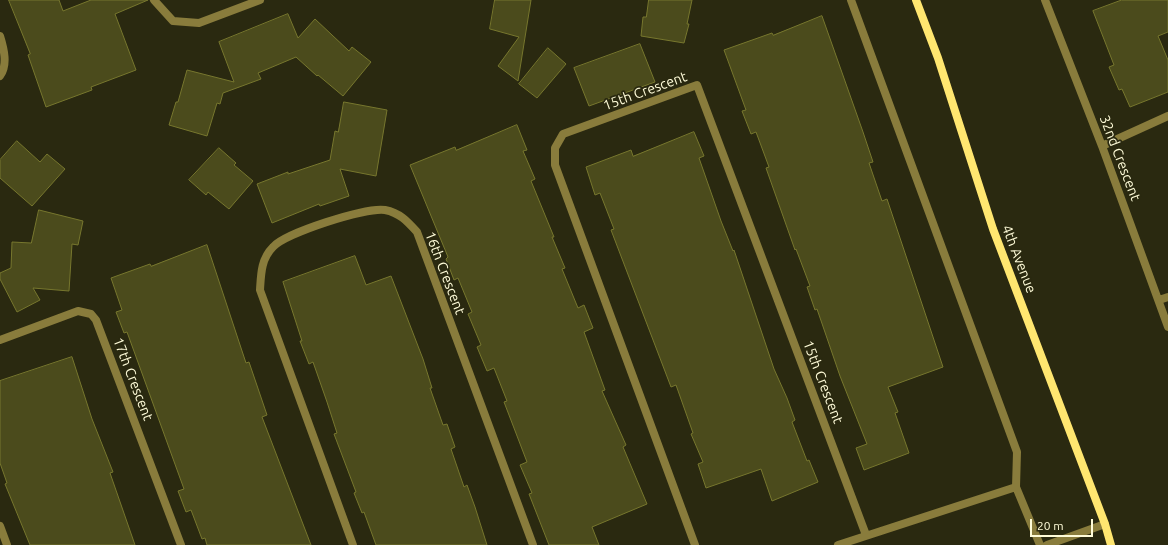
<!DOCTYPE html>
<style>
body{margin:0}
#map{position:relative;width:1168px;height:545px;overflow:hidden;background:#2a2910;font-family:Ubuntu,sans-serif}
canvas{display:block}
.scale{position:absolute;left:1030px;top:519px;width:63px;height:18px;box-sizing:border-box;border:2px solid #fffcd9;border-top:0;padding-left:5px;font-size:12px;line-height:14px;white-space:nowrap;color:#fffcd9;-webkit-text-stroke:3px #2a2910;paint-order:stroke}
</style>
<div id="map">
<canvas width="1168" height="545"></canvas>
<div class="scale">20 m</div>
</div>
<script>
const ctx = document.querySelector('canvas').getContext('2d');
ctx.lineJoin = 'round';
function fill(path, color) {
  ctx.fillStyle = color;
  ctx.fill(path, 'evenodd');
}
function trace(path, color, width, dash) {
  ctx.strokeStyle = color;
  ctx.lineWidth = width;
  ctx.lineCap = dash ? 'butt' : 'round';
  ctx.setLineDash(dash || []);
  ctx.stroke(path);
}
function drawText(font, color, halo, rows, align = 'center') {
  ctx.font = font + ' Ubuntu,sans-serif';
  ctx.lineWidth = 3.5;
  ctx.setLineDash([]);
  ctx.textBaseline = 'middle';
  ctx.strokeStyle = halo;
  ctx.fillStyle = color;
  for (const [text, x, y, turn = 0] of rows) {
    ctx.save();
    ctx.translate(x, y);
    ctx.rotate((+turn || 0) * Math.PI / 180);
    ctx.textAlign = isNaN(turn) ? turn : align;
    if (halo) ctx.strokeText(text, 0, 0);
    ctx.fillText(text, 0, 0);
    ctx.restore();
  }
}
const building = new Path2D(`
 M9,0h50l4,11 28,-11h57l-33,14 21,56 -45,17 1,3 -46,17 -18,-52 2,-1z
 M495,0h36l-13,81 -20,-15 21,-29 -29,-8z
 M649,0h43l-5,24h2l-5,19 -43,-7 2,-19h3z
 M1122,0h46v32l-10,4 10,24v32l-38,15 -8,-18 -3,1 -10,-23 5,-2 -21,-54z
 M288,14l10,24 17,-19 34,32 3,-4 19,15 -28,34 -25,-21 -1,1 -21,-19 -38,16 3,6 -38,14 -3,11 -3,-1 -10,33 -38,-11 7,-23h2l9,-32 47,12 -15,-40z
 M822,16l41,116 10,30 -4,1 13,38 5,-2 56,168 -55,20 10,25 -3,1 14,40 -45,17 -8,-22 11,-4 -27,-68 -23,-67 -2,1 -8,-23 3,-1 -14,-37 -1,1 -29,-82 3,-1 -13,-35 -5,2 -9,-23 4,-1 -22,-60 48,-17 1,2z
 M640,44l15,38 -66,24 -15,-38z
 M548,48l18,16 -29,34 -18,-14z
 M344,102l43,8 -11,66 -36,-7 9,27 -29,10 -1,-2 -47,19 -15,-39 31,-12v2l42,-14 5,-29 3,1z
 M517,125l10,25 -4,1 12,28 -4,2 23,56h-2l13,31 -3,1 16,39 6,-3 9,23 -9,4 21,58 -3,1 24,54 -3,2 24,57 -55,23 7,18h-50l-20,-51 3,-1 -12,-28 7,-3 -23,-60 3,-1 -13,-33 -7,3 -10,-24 4,-2 -13,-31 4,-2 -14,-34 -4,2 -8,-21 2,-2 -38,-92 45,-18 1,3z
 M694,132l10,24 -5,2 22,63 12,30 1,-1 40,119 13,29 8,22 -3,2 15,39 2,-1 9,22 -46,19 -11,-32 -55,19 -8,-24 5,-2 -12,-28 2,-1 -17,-48 -5,2 -60,-157 3,-1 -14,-36 -5,2 -9,-28 45,-17 2,6z
 M17,141l23,21 7,-8 18,15 -33,37 -32,-28v-18z
 M219,148l17,15 -2,2 19,16 -24,28 -21,-17 -2,3 -17,-15z
 M39,210l44,11 -5,24 -6,-1 -3,47 -36,-3 7,12 -23,12 -17,-33v-6l11,-5 1,-26 19,1z
 M207,245l39,118 3,-1 18,53 -5,2 49,128h-104l-2,-7 -3,1 -11,-29 -5,2 -8,-21 6,-2 -57,-157 -3,1 -8,-21 6,-2 -11,-32 39,-14 1,2z
 M355,256l11,29 25,-9 32,83 9,29h-2l13,37 4,-1 8,23 -4,2 13,38 3,-2 8,22 12,38h-111l-12,-33 -2,1 -8,-20 2,-1 -22,-58 3,-1 -10,-31 -14,-40 -4,2 -9,-23h2l-19,-59z
 M72,357l20,62 21,53 -3,1 25,72h-105l-25,-61 2,-1 -7,-20v-82z`);
fill(building, '#4b4b1c');
trace(building, '#77772e', 1);
trace(new Path2D(`
 M154,0l19,21 26,2 61,-23
 M1045,0l57,146 66,181
 M0,36c4,13 8,29 0,40
 M1102,146l66,-30
 M1159,300l9,-3
 M0,340l78,-29 13,3 5,6 85,225
 M1016,487l24,58
 M0,526l7,19
 M353,545l-93,-255c1,-16 1,-31 13,-43 12,-14 93,-40 112,-37 15,3 22,11 32,22l116,313
 M695,545l-140,-380v-17l8,-14 134,-49 169,450
 M838,545l178,-58 1,-35 -166,-452
 M1047,545l58,-21`), '#897c3c', 8);
trace(new Path2D(`
 M916,0l22,58 55,171 112,295 6,21`), '#ffe670', 8);
drawText('14px', '#fffcd9', '#2a2910', [
 ["15th Crescent",645,91,-20],
 ["32nd Crescent",1120,158,69],
 ["4th Avenue",1019,259,69],
 ["16th Crescent",445,273,69],
 ["17th Crescent",133,379,69],
 ["15th Crescent",823,382,69]
]);
</script>
